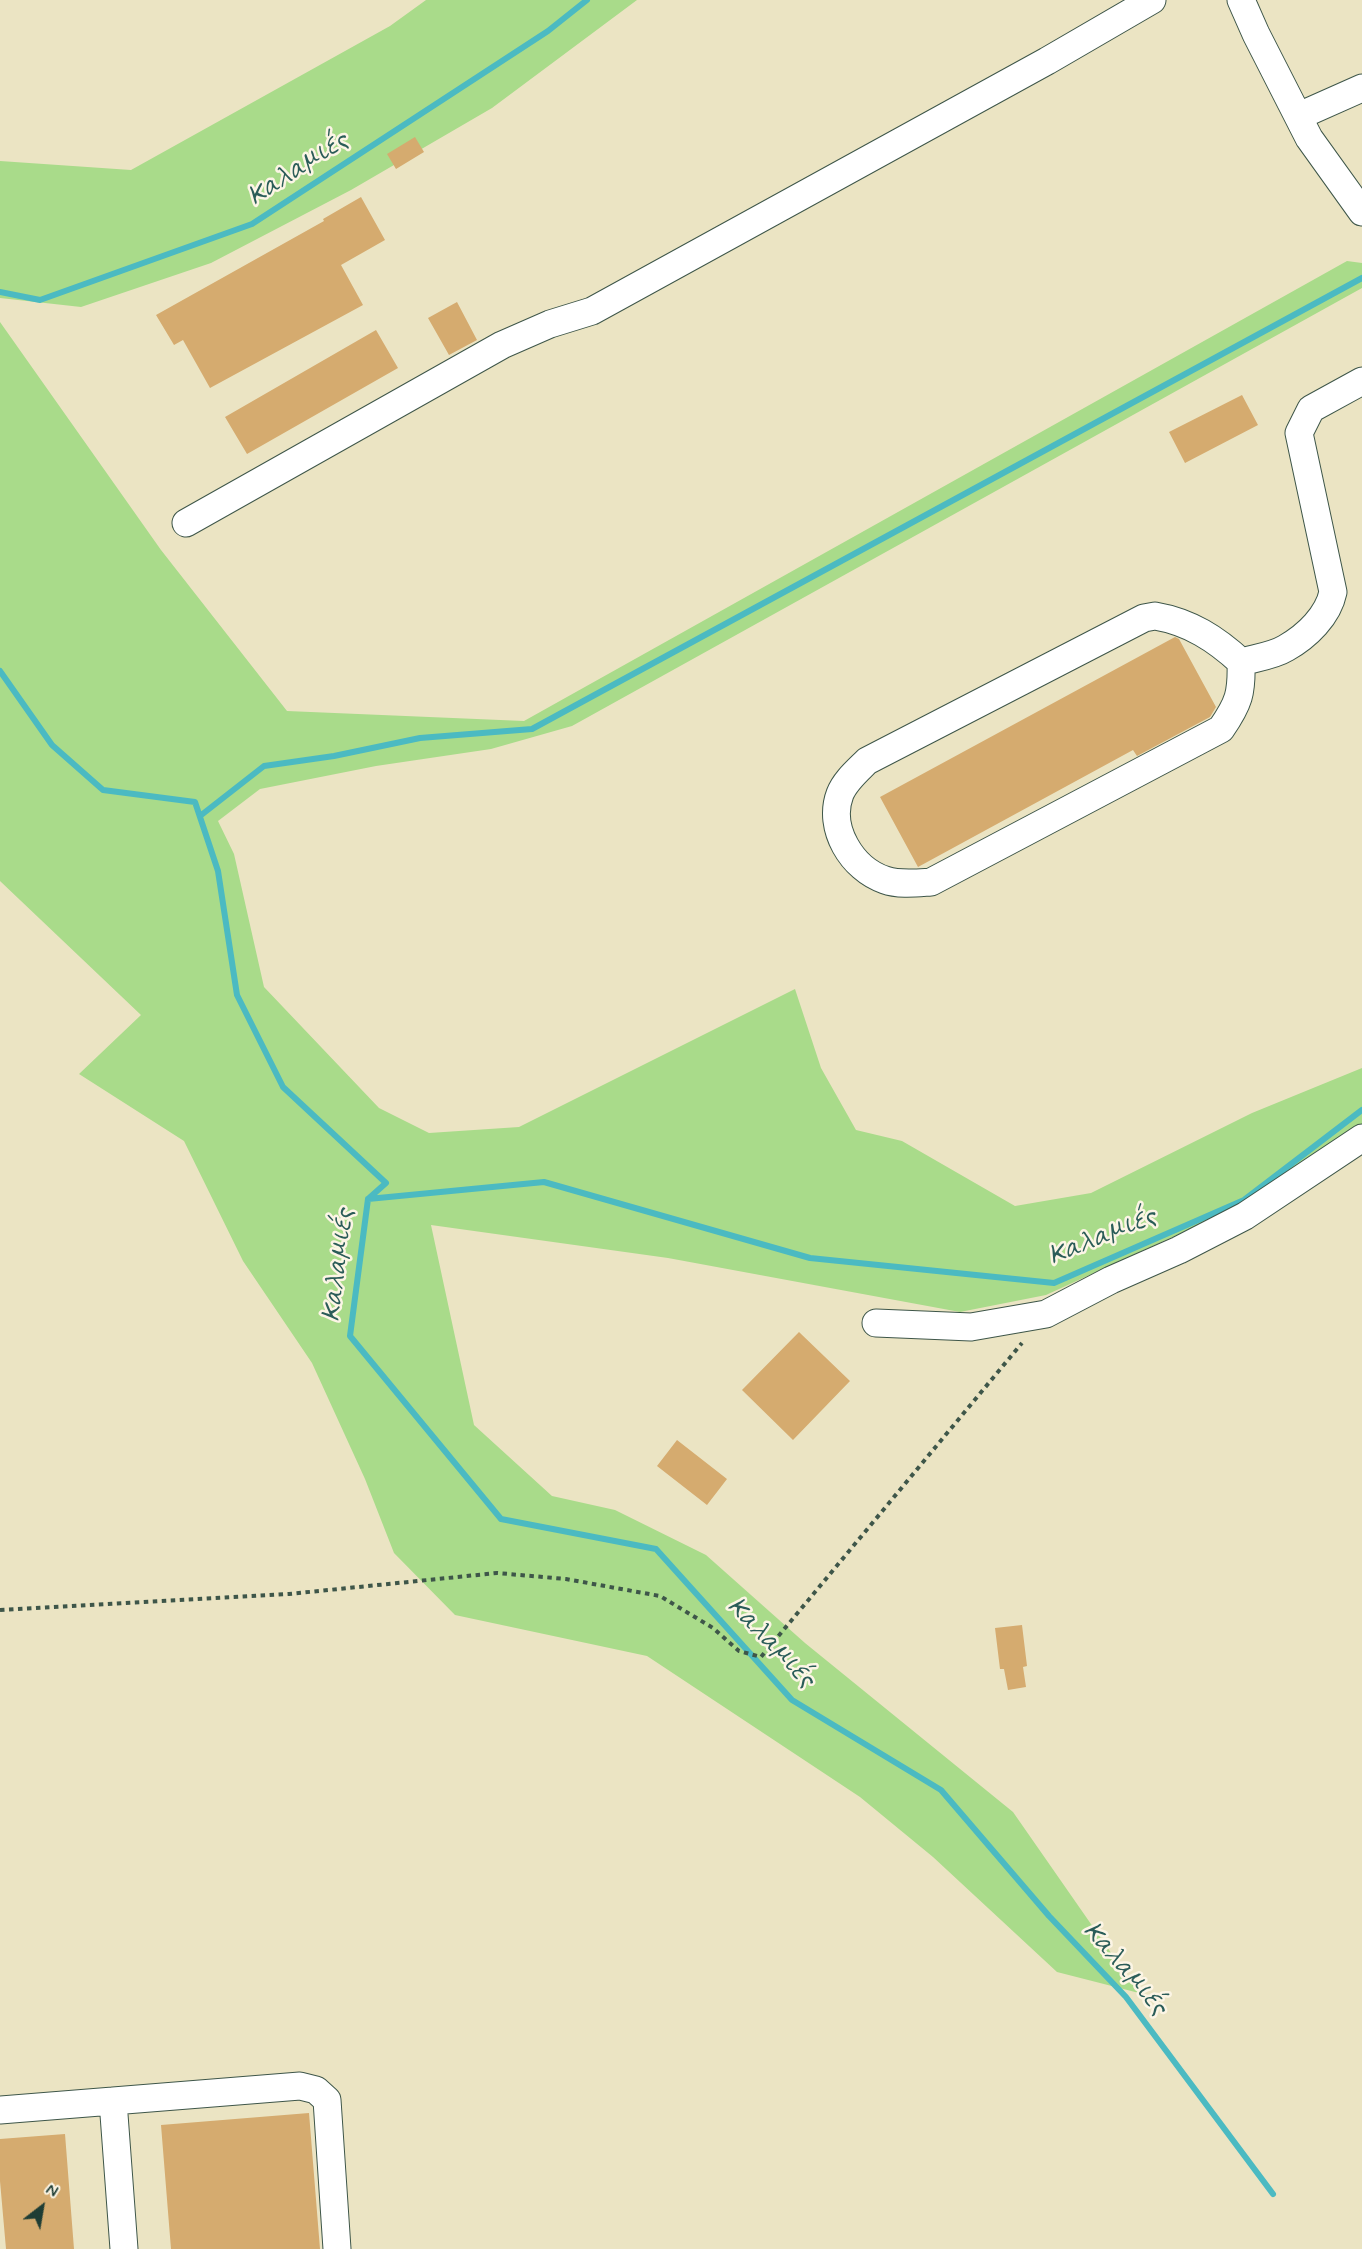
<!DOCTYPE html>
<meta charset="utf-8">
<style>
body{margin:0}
#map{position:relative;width:1362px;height:2249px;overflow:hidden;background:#ebe4c3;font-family:Mynerve,sans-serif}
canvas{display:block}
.north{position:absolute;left:12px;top:2177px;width:60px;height:60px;-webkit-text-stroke:4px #fcf5e5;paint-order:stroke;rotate:31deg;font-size:16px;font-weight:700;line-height:24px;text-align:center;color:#1f3d34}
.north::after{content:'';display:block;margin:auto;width:21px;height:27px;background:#1f3d34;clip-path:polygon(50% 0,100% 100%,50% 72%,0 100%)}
</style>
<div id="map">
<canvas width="1362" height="2249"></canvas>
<div class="north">N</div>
</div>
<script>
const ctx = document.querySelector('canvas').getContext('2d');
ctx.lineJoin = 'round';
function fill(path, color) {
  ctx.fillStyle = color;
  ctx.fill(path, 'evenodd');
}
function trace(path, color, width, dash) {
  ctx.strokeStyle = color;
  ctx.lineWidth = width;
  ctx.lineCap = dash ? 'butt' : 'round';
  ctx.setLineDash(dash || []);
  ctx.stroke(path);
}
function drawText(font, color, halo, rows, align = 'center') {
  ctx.font = font + ' Mynerve,sans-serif';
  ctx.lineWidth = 5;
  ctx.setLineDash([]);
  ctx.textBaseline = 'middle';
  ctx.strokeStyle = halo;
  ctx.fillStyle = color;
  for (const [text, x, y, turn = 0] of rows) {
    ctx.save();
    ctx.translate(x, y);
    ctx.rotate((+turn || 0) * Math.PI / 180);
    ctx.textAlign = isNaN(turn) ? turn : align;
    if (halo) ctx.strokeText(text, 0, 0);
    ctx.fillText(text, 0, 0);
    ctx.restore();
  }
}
fill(new Path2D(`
 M426,0h211l-145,108 -141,82 -140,73 -130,44 -81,-9v-137l131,9 259,-144z
 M1347,261l15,2v25l-790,438 -81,23 -115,17 -116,23 -42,32 16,33 30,133 115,121 50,25 90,-6 276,-138 26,79 35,62 46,11 113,65 76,-13 161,-80 110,-45v57l-111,76 -205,94 -86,17 -292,-54 -237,-33 43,200 78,71 63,14 91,45 99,88 208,169 126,181 -82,-21 -124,-115 -73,-60 -213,-141 -192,-41 -61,-62 -29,-74 -53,-116 -69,-102 -59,-120 -105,-67 62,-59 -141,-134v-559l161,228 126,161 237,10z`), '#a9db8a');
trace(new Path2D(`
 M0,292l40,8 212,-76 296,-193 39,-31
 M0,671l52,74 51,45 92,12 23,69 19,124 46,92 103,96 -18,16 -18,137 151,183 155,30 136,151 149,90 108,126 77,81 147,197
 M200,816l64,-50 70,-10 86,-18 112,-9 830,-451
 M368,1199l176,-17 266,76 244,25 190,-83 118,-90`), '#4bbac2', 6);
fill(new Path2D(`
 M415,137l9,15 -28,17 -9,-15z
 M361,197l24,43 -44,25 22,40 -153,83 -27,-48 -9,5 -18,-30 168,-94 -1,-2z
 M457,302l20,38 -28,15 -21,-37z
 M376,330l22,38 -151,86 -22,-37z
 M1242,395l16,30 -73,38 -16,-31z
 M1175,637l4,2 37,68 -6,10 -73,39 -4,-6 -215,117 -38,-70z
 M799,1332l51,49 -57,59 -51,-50z
 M677,1440l50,39 -20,26 -50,-39z
 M1022,1625l5,41 -4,1 3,20 -18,3 -4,-21h-4l-5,-41z
 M309,2113l11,136h-149l-10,-124z
 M65,2134l9,115h-68l-6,-68v-42z`), '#d5ab6f');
const minor = new Path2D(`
 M1241,0l15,34 53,104 53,74
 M1299,116l63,-28
 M186,523l316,-178 48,-21 42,-13 455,-250 105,-61
 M1155,616c35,6 61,23 86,46 1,31 -2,41 -20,67l-290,153c-15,1 -32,3 -46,-2 -33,-11 -58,-52 -45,-86 5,-13 17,-23 27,-33l277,-143z
 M1241,662c14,-4 32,-6 45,-14 21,-12 42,-32 47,-56l-34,-159 12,-24 51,-28
 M876,1323l95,4 75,-13 65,-34 68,-30 66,-34 117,-78
 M113,2101l11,148
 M0,2110l300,-24 16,4 11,10 10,149`);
trace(minor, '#3e5649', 29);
trace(new Path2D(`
 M0,1610l289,-16 208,-21 69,6 94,17 53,32 26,23 22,6 261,-314`), '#3e5649', 4, [4.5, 4.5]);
trace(minor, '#fff', 27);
drawText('italic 26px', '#2a5c58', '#fcf5e5', [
 ["Καλαμιές",299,170,-33],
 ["Καλαμιές",1103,1238,-22],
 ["Καλαμιές",340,1265,-83],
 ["Καλαμιές",770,1644,46],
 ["Καλαμιές",1124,1970,49]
]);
</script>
